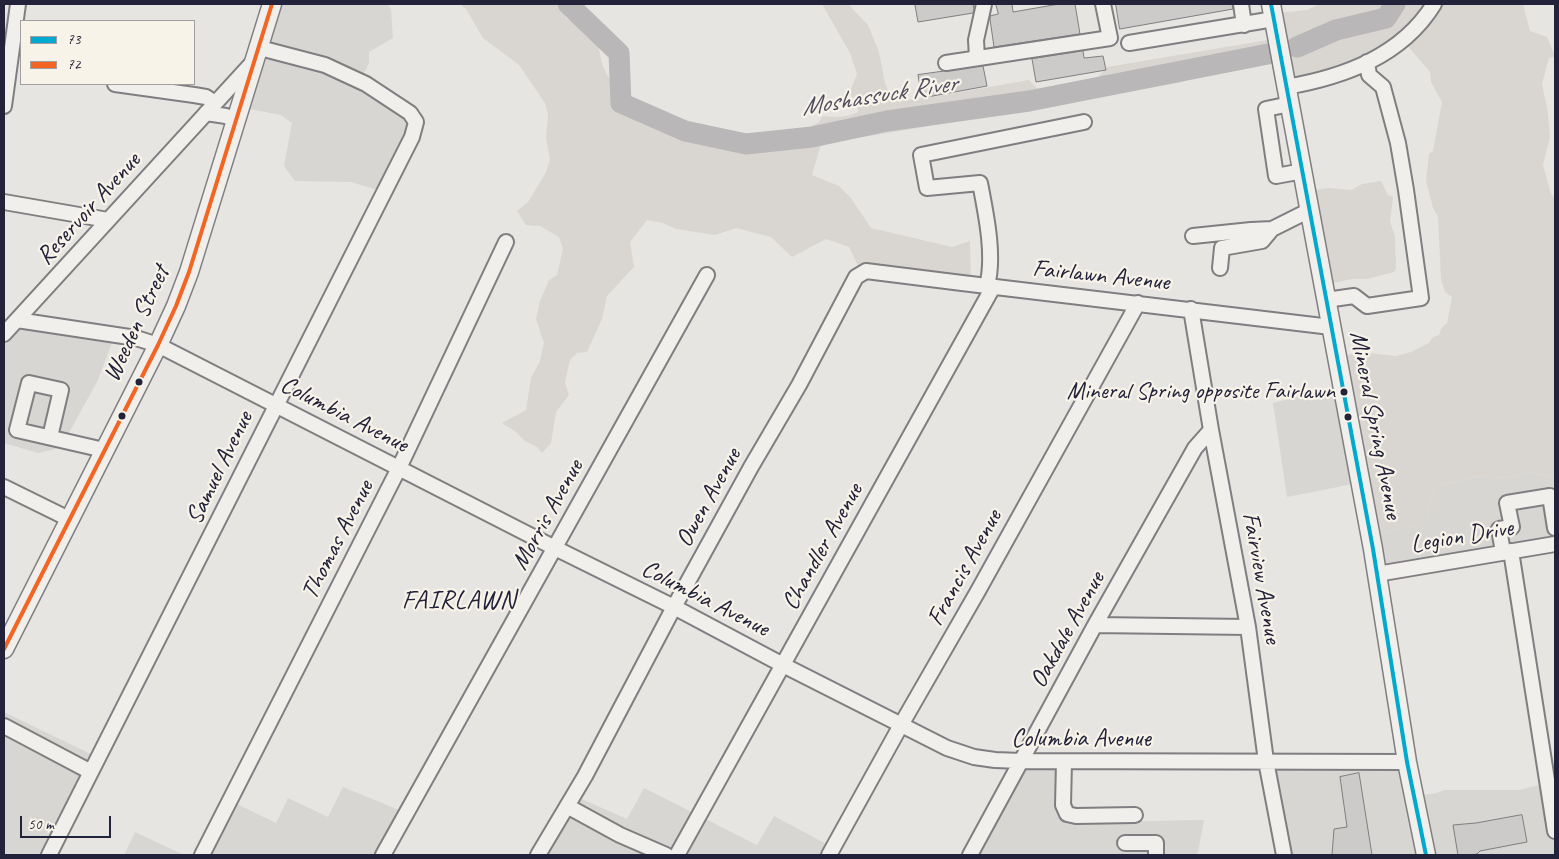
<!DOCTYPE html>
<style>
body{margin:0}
#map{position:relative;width:1559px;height:859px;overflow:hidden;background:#e7e5e1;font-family:Caveat,sans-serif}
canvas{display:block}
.frame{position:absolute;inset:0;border:5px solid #22223b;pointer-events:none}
.legend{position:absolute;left:20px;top:20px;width:175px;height:65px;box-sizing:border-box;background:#f7f3e8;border:1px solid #a29fa3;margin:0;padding:6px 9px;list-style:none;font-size:15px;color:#22223b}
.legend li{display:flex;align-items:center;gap:10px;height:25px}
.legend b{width:25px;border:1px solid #a29fa3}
.scale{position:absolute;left:20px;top:816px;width:91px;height:22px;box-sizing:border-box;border:2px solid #22223b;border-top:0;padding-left:6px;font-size:15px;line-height:18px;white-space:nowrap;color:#22223b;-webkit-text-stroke:4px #f7f3e8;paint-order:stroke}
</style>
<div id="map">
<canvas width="1559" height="859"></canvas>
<div class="frame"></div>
<ul class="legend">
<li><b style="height:6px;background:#00a9ce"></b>73</li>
<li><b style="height:6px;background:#f26522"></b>72</li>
</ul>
<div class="scale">50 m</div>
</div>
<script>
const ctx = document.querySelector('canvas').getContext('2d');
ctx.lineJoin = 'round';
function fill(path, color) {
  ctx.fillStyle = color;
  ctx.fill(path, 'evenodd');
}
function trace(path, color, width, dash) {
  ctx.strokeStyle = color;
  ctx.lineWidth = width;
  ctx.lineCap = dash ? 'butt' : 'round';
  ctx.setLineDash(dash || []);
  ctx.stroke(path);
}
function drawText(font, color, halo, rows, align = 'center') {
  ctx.font = font + ' Caveat,sans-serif';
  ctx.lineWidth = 4.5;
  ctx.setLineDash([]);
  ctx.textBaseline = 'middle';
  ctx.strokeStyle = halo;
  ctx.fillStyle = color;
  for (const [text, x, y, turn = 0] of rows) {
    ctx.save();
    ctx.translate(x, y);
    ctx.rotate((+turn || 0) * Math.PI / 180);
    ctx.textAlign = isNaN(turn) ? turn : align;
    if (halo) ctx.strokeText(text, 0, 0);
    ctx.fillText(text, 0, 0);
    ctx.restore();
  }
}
fill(new Path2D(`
 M275,4h113l3,6 2,28 -24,14v11l-8,16 57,46 -34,67 -33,-10 -56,-1 -11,-15 8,-43 -11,-8 -37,-7z
 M21,320l93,17 -16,43 -33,60 -10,9 -17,4 -34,-10v-105z
 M1340,386l18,97 -71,14 -14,-94z
 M1528,472l27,5v67l-178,29 -8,-37 62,-14 -4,-7 6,-25 8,-5 38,-9 32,2z
 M4,712l95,46 -46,97h-49z
 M1057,760l2,60 32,2 113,-2 -6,32 -2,3h-224l47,-87z
 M1405,760l10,36 22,-3 7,-3h75l29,-7 7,22v50h-271l-14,-94z
 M343,787l66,27 -23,41h-186l31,-54 45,22 12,-25 40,19z
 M644,788l113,57 17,-29 60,32 -3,7h-291l35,-59 52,23z
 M135,832l49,23h-60z`), '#d8d6d3');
fill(new Path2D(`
 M463,4h95l8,14 29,13 7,33 5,11 20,25 37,20 106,18 30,-6 19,-10 4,-6c12,1 24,2 35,-4l-1,-11 -8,-7 8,-20 -7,-21 -28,-49h26l20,21 11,27 6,31 7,18 35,-3 102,-18 13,14 46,-6 19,-21 172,-29 -1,-25 29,-3 13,-6h203l7,27 17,6 8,19 -6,2 -7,26 6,29 2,24 -7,28 8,29 4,5v278l-27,-5 -17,6 -32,-2 -38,9 -8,5 -6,25 4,7 -62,14 -32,-179 24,-5 34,4 16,-4 18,-9 4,-6 6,-2 3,-8 5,-4 5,-26 -7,-5 -4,-13 -3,-62 -5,-9 -7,-27 3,-27 4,-3 9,-49 -11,-20 -1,-10 -24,-28 -111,43 -14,-39 -85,18 -3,7 -10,9 -132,24 -224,37 -7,4 -8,28 27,11 12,12 20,30 81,19 18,-6 1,42 -109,-9 -13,-27 -23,-8 -34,18 -21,-20 -35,-9 -21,7 -39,-6 -13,-6 -16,-3 -17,22 4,25 -27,29 -5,23 -15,33 -10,1 -7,7 -5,22 4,13 -13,17 -5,31 -9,10 -5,-6 -12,-6 -9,-9 -14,-9 24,-13 5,-32 9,-17 4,-18 -8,-24 4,-18 9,-21 8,-5 6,-26 -4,-12 -19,-11 -14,-1 -9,-14 11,-9 17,-28 5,-14 -4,-22 2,-24 -3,-11 -26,-38 -36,-27 -17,-29 -4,-3z
 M1381,181l7,14 5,2 -3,25 5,14 1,33 -2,3 -27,7h-15l-29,6 -13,-94 18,-3 23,2 11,-6z`), '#d9d6d2');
trace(new Path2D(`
 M568,4l51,49 2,50 64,28 61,13 66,-7 75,-16 142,-20 239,-47
 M1297,47l39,-17 50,-12 9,-14`), '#bab7b8', 21);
const building = new Path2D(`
 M922,4h51l1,5 -1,4 -55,9 -3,-17z
 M996,4h16l1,8 46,-8h16l5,30 -86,13 -4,-28v-3l8,-2z
 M1116,4h116l1,5 -113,20z
 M1083,51l1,7 19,-2 3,14 -70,12 -4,-23z
 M983,66l4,20 -65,12 -4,-23z
 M1359,773l13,82h-40l2,-26 13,-2 -7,-50z
 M1522,815l5,27 -47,9 -3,3 -7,1h-12l-5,-30 23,-2z`);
fill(building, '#cdcbc9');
trace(building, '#7f7e81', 1);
const minor = new Path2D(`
 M1241,4l3,21
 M1129,43l145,-24
 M977,58l-1,-18 8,-36
 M946,63l164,-25 -7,-34
 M115,84l79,11 12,2 9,6
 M1286,87c58,-10 116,-31 148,-83
 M1290,104l-24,5 10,67 27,-5
 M4,106l14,-102
 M206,113l20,3 10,5
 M4,202l104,18
 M1193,236l58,-6 21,-1
 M1220,268l2,-20 40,-7 10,-12 38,-19
 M987,286c8,-30 -1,-72 -7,-103l-53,5 -6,-33 163,-33
 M1326,300l28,-4 13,10 54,-8 -15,-108 -8,-47 -15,-56 -14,-12 -2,-13
 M1191,309l20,121 37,197 18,134 18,94
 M17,320l119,18 22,7 397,203 119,59 109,58 164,83 27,9 21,3 26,1 386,1
 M4,334l249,-272
 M50,437l11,-47 -32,-7 -12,47 87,20
 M4,487l65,32
 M1511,551l44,280
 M1503,552l-4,-23 13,-2 -5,-24 43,-7 5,32
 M1377,574l178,-30
 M1095,625l153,2
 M4,726l87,46
 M1064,762l-1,43 4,9 9,2 59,-1
 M567,806l53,29 46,20
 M1125,843h31v12
 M49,855l363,-718 4,-15 -6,-9 -44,-29 -41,-19 -65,-17
 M202,855l197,-387 107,-226
 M383,855l324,-580
 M538,855l47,-79 89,-169 77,-140 48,-82 57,-108 10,-6 96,12 369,44
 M677,855l316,-568
 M829,855l72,-130 77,-134 160,-288
 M970,855l125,-230 100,-177 16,-18`);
const major = new Path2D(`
 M1271,4l102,545 34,213 19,93
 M4,649l154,-304 18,-39 13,-34 83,-268`);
trace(minor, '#7f7e81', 18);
trace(major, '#7f7e81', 21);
trace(minor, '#f0efeb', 14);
trace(major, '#f0efeb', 18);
trace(new Path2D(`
 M1271,4l102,545 34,213 19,93`), '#00a9ce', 4);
trace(new Path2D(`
 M4,649l154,-304 18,-39 13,-34 83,-268`), '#f26522', 4);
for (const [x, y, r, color] of [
 [139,382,4.5,"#22223b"],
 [1344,392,4.5,"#22223b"],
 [122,416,4.5,"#22223b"],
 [1348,417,4.5,"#22223b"]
]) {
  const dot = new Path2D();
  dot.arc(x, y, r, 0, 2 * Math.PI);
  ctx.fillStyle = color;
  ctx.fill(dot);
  trace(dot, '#f7f3e8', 2);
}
drawText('24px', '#22223b', '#f7f3e8', [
 ["Mineral Spring opposite Fairlawn",1335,392]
], 'right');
drawText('25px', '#22223b', '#f7f3e8', [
 ["Reservoir Avenue",89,209,-48],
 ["Fairlawn Avenue",1101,276,6],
 ["Weeden Street",137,324,-65],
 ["Columbia Avenue",344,415,27],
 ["Mineral Spring Avenue",1375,425,79],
 ["Samuel Avenue",220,468,-64],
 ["Owen Avenue",709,498,-61],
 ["Morris Avenue",548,515,-61],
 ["Legion Drive",1462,537,-10],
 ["Thomas Avenue",338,540,-63],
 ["Chandler Avenue",823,547,-61],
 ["Francis Avenue",965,568,-61],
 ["Fairview Avenue",1261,578,80],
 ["Columbia Avenue",705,599,27],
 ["Oakdale Avenue",1068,630,-61],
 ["Columbia Avenue",1081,739]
]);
drawText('italic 26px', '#504f60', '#f7f3e8', [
 ["Moshassuck River",879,96,-9]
]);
ctx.letterSpacing = '1px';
drawText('26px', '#22223b', '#f7f3e8', [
 ["FAIRLAWN",459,601]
]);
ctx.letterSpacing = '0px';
</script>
